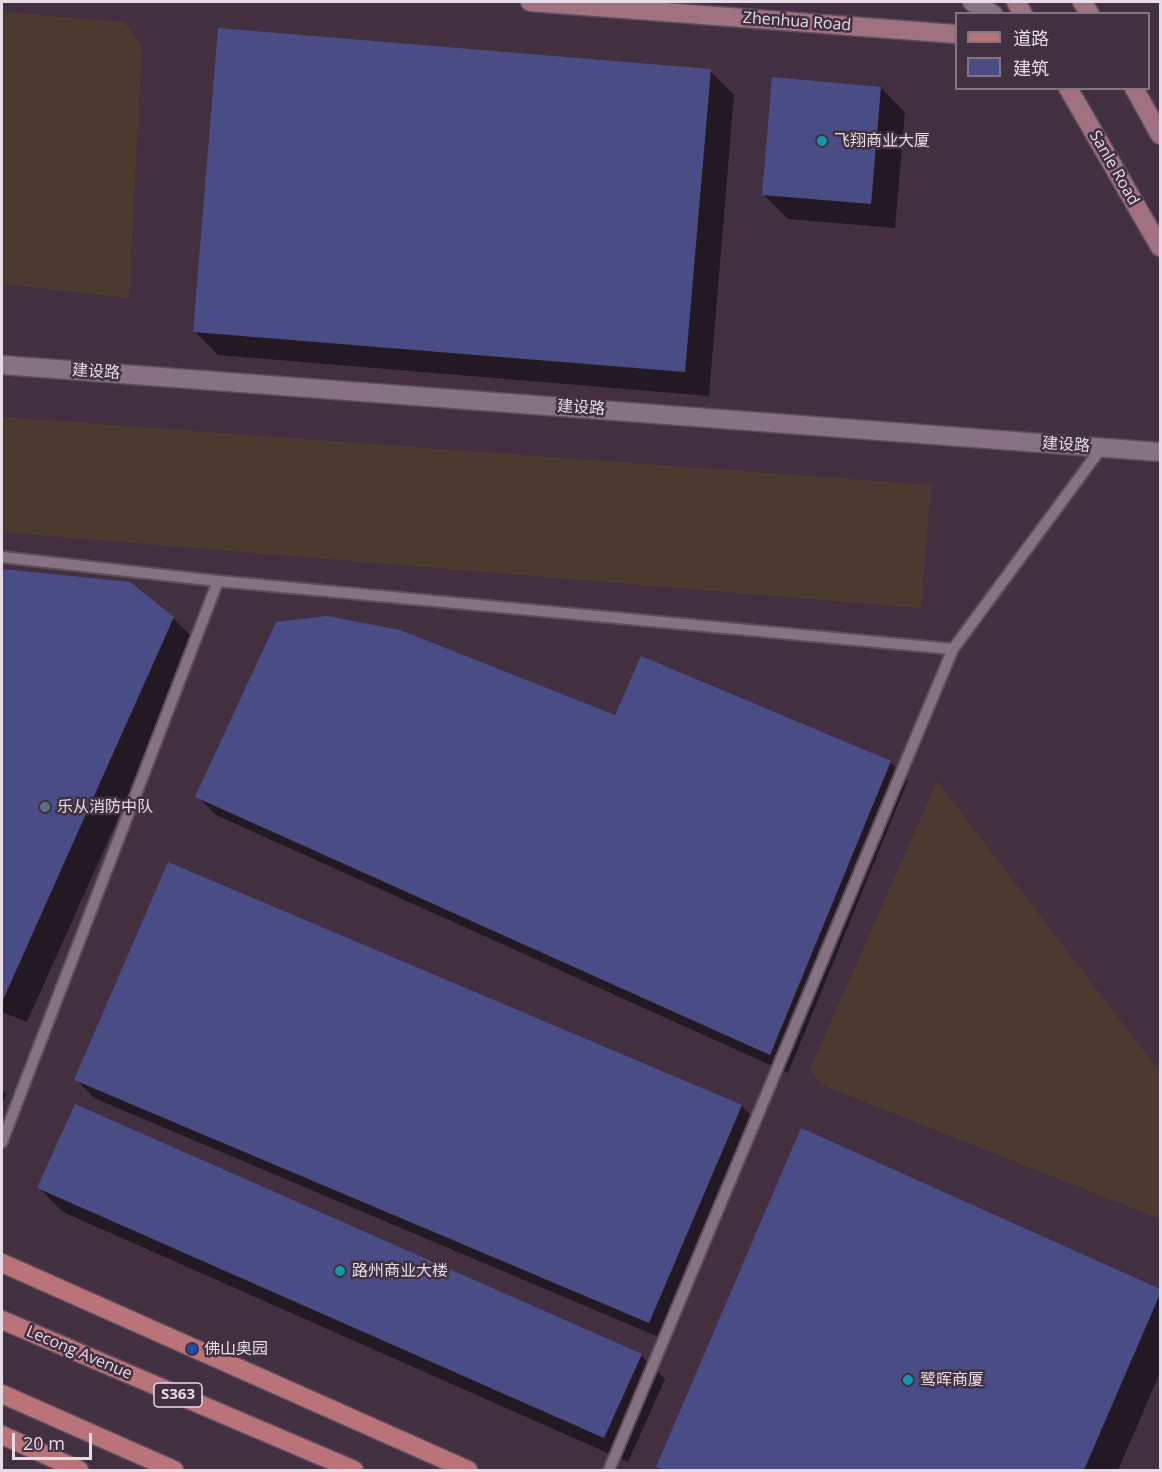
<!DOCTYPE html>
<meta charset="utf-8">
<style>
body{margin:0}
#map{position:relative;width:1162px;height:1472px;overflow:hidden;background:#423040;font-family:"Open Sans","Noto Sans SC",sans-serif}
canvas{display:block}
.frame{position:absolute;inset:0;border:3px solid #e7dce6;pointer-events:none}
.legend{position:absolute;left:955px;top:12px;width:195px;height:78px;box-sizing:border-box;background:#423040;border:2px solid #847582;margin:0;padding:8px 10px;list-style:none;font-size:18px;color:#e7dce6}
.legend li{display:flex;align-items:center;gap:12px;height:30px}
.legend b{width:30px;border:2px solid #847582}
.scale{position:absolute;left:12px;top:1433px;width:80px;height:27px;box-sizing:border-box;border:3px solid #e7dce6;border-top:0;padding-left:8px;font-size:18px;line-height:21px;white-space:nowrap;color:#e7dce6;-webkit-text-stroke:4px #423040;paint-order:stroke}
</style>
<div id="map">
<canvas width="1162" height="1472"></canvas>
<div class="frame"></div>
<ul class="legend">
<li><b style="height:8px;background:#ba7379"></b>道路</li>
<li><b style="height:16px;background:#4a4c85"></b>建筑</li>
</ul>
<div class="scale">20 m</div>
</div>
<script>
const ctx = document.querySelector('canvas').getContext('2d');
ctx.lineJoin = 'round';
function fill(path, color) {
  ctx.fillStyle = color;
  ctx.fill(path, 'evenodd');
}
function trace(path, color, width, dash) {
  ctx.strokeStyle = color;
  ctx.lineWidth = width;
  ctx.lineCap = dash ? 'butt' : 'round';
  ctx.setLineDash(dash || []);
  ctx.stroke(path);
}
function drawText(font, color, halo, rows, align = 'center') {
  ctx.font = font + ' "Open Sans","Noto Sans SC",sans-serif';
  ctx.lineWidth = 5;
  ctx.setLineDash([]);
  ctx.textBaseline = 'middle';
  ctx.strokeStyle = halo;
  ctx.fillStyle = color;
  for (const [text, x, y, turn = 0] of rows) {
    ctx.save();
    ctx.translate(x, y);
    ctx.rotate((+turn || 0) * Math.PI / 180);
    ctx.textAlign = isNaN(turn) ? turn : align;
    if (halo) ctx.strokeText(text, 0, 0);
    ctx.fillText(text, 0, 0);
    ctx.restore();
  }
}
fill(new Path2D(`
 M2,12l122,10 18,23 -13,253 -127,-14z
 M2,417l929,68 -10,123 -919,-76z
 M937,781l223,291v147l-338,-134 -12,-16z`), '#4c3a31');
fill(new Path2D(`
 M710,71l24,24 -25,301 -491,-41 -24,-24z
 M881,88l24,24 -10,116 -107,-9 -24,-24z
 M2,570l128,14 43,34 24,24 -170,380 -25,-10z
 M616,716l274,46 18,18 -120,293 -572,-258 -19,-19z
 M168,864l574,242 18,19 -92,216 -574,-243 -18,-19z
 M2,1089l4,5 -4,11z
 M802,1130l358,161v82l-42,97h-456l-4,-4z
 M39,1188l602,167 24,24 -37,83 -565,-250z`), '#0007');
fill(new Path2D(`
 M218,28l493,41 -26,303 -492,-40z
 M772,77l109,10 -10,117 -109,-9z
 M2,569l128,13 44,35 -172,385z
 M327,616l73,14 215,85 26,-59 250,105 -121,294 -575,-258 81,-175z
 M168,862l574,243 -93,218 -575,-243z
 M75,1104l567,250 -38,84 -567,-250z
 M801,1128l359,161v5l-76,176h-419l-9,-3z`), '#4a4c85');
const lane = new Path2D(`
 M2,557l216,24 735,68
 M2,1142l216,-561
 M609,1470l344,-821 149,-202`);
const street = new Path2D(`
 M972,2l21,12
 M2,365l1158,87`);
const secondary = new Path2D(`
 M530,2l426,32
 M1016,2l7,12
 M1082,2l8,12
 M1068,88l92,159
 M1134,88l26,47`);
const primary = new Path2D(`
 M2,1263l466,207
 M2,1320l352,150
 M2,1394l172,76
 M2,1435l77,35`);
trace(lane, '#5d4f5c', 14);
trace(street, '#5d4f5c', 21);
trace(secondary, '#5d4f5c', 21);
trace(primary, '#5d4f5c', 21);
trace(lane, '#877284', 10);
trace(street, '#877284', 18);
trace(secondary, '#a0727f', 18);
trace(primary, '#ba7379', 18);
for (const [x, y, r, color] of [
 [822,141,6,"#0f9aa8"],
 [45,807,6,"#5c6f8a"],
 [340,1271,6,"#0f9aa8"],
 [192,1349,6,"#1a4fb4"],
 [908,1380,6,"#0f9aa8"]
]) {
  const dot = new Path2D();
  dot.arc(x, y, r, 0, 2 * Math.PI);
  ctx.fillStyle = color;
  ctx.fill(dot);
  trace(dot, '#423040', 2);
}
for (const [x, y, w] of [
 [178,1395,48]
]) {
  const box = new Path2D();
  box.roundRect(x - w / 2, y - 12, w, 24, 4.5);
  ctx.fillStyle = '#423040';
  ctx.fill(box);
  trace(box, '#e7dce6', 1.5);
}
drawText('bold 15px', '#e7dce6', null, [
 ["S363",178,1395]
]);
drawText('16px', '#e7dce6', '#423040', [
 ["Zhenhua Road",797,22,4],
 ["Sanle Road",1114,168,60],
 ["建设路",96,372,4],
 ["建设路",581,408,4],
 ["建设路",1066,445,4],
 ["Lecong Avenue",79,1353,23]
]);
drawText('16px', '#e7dce6', '#423040', [
 ["飞翔商业大厦",834,141],
 ["乐从消防中队",57,807],
 ["路州商业大楼",352,1271],
 ["佛山奥园",204,1349],
 ["鹭晖商厦",920,1380]
], 'left');
</script>
